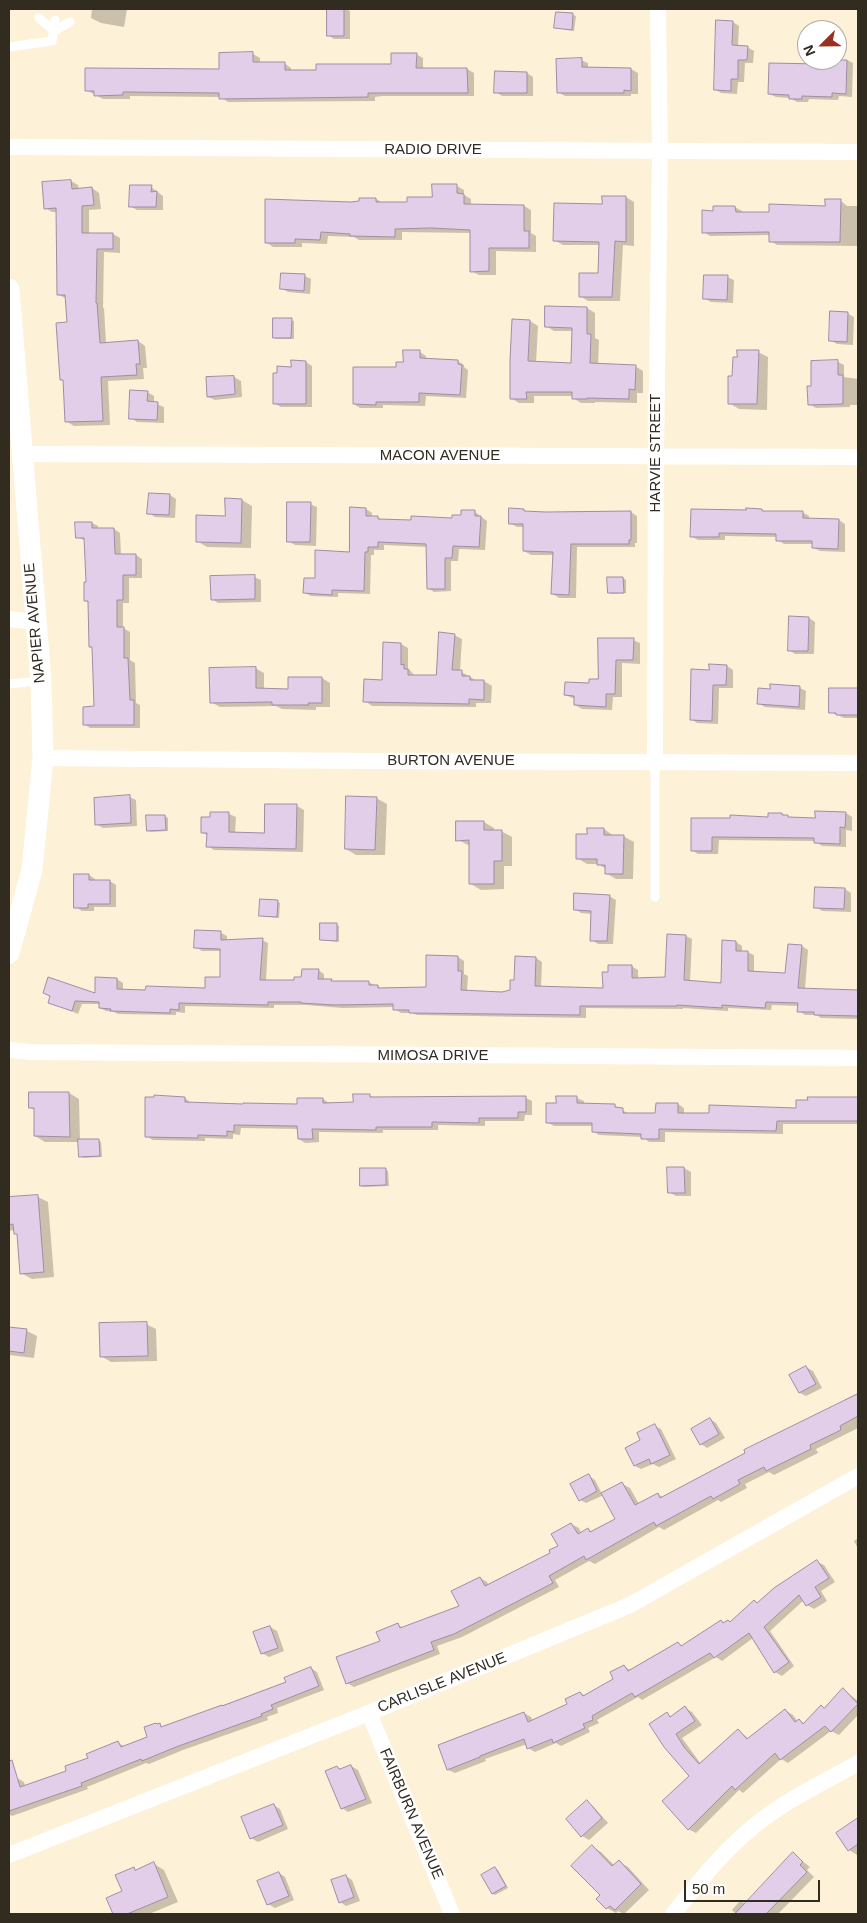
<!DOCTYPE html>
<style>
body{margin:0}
#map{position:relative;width:867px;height:1923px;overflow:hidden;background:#fdf1d8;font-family:Helvetica,sans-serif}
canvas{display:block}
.frame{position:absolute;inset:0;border:10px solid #312b20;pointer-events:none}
.north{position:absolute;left:797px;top:20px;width:50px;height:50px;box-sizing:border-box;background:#fff;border:1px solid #adaaa6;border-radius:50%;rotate:247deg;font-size:14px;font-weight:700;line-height:20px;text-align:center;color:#312b20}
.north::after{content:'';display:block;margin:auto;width:18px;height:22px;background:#9a301e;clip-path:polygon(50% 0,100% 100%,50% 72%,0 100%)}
.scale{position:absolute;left:684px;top:1880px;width:136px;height:22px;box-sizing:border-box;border:2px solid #312b20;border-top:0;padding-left:6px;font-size:15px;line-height:18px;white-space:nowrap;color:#312b20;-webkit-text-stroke:4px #fff;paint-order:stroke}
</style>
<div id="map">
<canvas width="867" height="1923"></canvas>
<div class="frame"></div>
<div class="north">N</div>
<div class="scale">50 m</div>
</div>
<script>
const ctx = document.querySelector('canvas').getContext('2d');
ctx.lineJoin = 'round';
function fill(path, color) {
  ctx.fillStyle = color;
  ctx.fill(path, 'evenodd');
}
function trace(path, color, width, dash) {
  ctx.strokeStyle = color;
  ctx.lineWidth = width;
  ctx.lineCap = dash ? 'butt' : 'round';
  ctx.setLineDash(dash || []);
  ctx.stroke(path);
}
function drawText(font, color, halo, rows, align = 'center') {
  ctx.font = font + ' Helvetica,sans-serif';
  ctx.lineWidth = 4.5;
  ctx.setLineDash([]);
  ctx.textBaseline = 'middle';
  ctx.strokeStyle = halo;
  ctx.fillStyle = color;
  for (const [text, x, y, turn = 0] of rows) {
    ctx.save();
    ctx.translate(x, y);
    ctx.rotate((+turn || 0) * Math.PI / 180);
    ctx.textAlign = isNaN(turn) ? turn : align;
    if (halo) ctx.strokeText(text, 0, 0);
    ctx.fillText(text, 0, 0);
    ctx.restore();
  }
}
fill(new Path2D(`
 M92,9h35l-3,18 -23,-4 -10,-5z
 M328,9h18l4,2v28h-16l-6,-4z
 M857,9h1v15l-1,-1z
 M573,15l3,1 -2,15 -18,-3z
 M733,22l6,4 -1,20 9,1 7,4 -1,12h-8l-1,19h-6l-1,12 -16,-1 -6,-4z
 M253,54l7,4v5h24l7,5v3l101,-5 24,-12 7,4v11h44l7,4v23h-92l-7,1v4l-147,1 -7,-5 -91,-1v3h-27l-17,-9 134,-20z
 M581,60l7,3v5l43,1 7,4v21h-7v2h-66l-7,-4z
 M822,60h25l6,3 -1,34 -13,-1 -1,4 -29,-1 -1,3h-11l-7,-4 -14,-1 -7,-3 52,-29z
 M527,73l6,4v19h-31l-6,-4z
 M71,181l7,4 1,5 13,-2 7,5 2,16 -12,1v24h24l7,4v15l-16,-1 -1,56h1l2,35 32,-2 7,5 2,22h-4l1,11 -36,2 2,44 -36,1 -8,-5 -1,-39 -4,-3 8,-56 -2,-24 -8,-4 -1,-83h-6l-7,-4z
 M434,185l23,1 7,4v5l7,4v6l53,1 7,4v23l5,3v16l-40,-1v24h-17l-8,-4v-38l-69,-1v8h-43l-5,-3 -26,-1 -1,8 -25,-1v4h-29l-7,-5 85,-38 25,-5 7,4h25l25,-5z
 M151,187l12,9v14h-26l-7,-4z
 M626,197l8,5v44l-11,-1 -3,56h-32l-8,-5 20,-21v-30h-37l-9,-5 50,-35z
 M840,200l7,6h11v40l-81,-1 -6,-4v-6l-61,1 -6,-4 10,-20v-5h21l7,4v2h29l55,-6z
 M305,276l6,3 -1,15 -22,-2 -7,-4z
 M727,277l7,3 -1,23 -22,-1 -7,-4z
 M587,308l8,5v25l4,2 -1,25 37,1 8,5v22h-6v10l-42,-1v1h-14l-8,-5v-2h-39v7h-15l-8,-5 3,-78 16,1 8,5 -2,37 36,2 1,-34h-19l-8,-5z
 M847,313l7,4 -1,28 -16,-1 -7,-4z
 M291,320l3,1v18h-17l-3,-1z
 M420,352l6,4v3l32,2 6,4v2l4,3 -2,28 -40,-2 -1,10 -42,-1v3h-23l-6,-4z
 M758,352l10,5 -1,53 -28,-1 -10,-6 5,-25z
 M306,362l6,4v41h-31l-7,-4 18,-35z
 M838,362l6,3v12l14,2v26h-8v2l-34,1 -7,-4 3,-17z
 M234,377l7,4 1,16 -27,3 -7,-3 -1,-19z
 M147,392l7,4v7l10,4v16l-27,-1 -6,-4z
 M170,495l6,4 -1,19 -20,-1 -6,-4z
 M242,500l10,6 -1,42 -44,-1 -10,-6 29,-24z
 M310,504l7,3 -1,39 -21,-1 -7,-4z
 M366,509l6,4v4h6l6,4 69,-2 22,-7 12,9 -2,29 -26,-1 -1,12h-7v30l-17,1 -6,-4v-41l-44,-2v5h-10v5h-3l-1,39 -32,-1v4l-27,-1 -6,-3 11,-13 34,-27z
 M523,510l6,3 102,-1 6,4v27h-2v4h-58l-1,51h-17l-6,-4 1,-39h-23l-7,-4v-24h-7l-7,-4z
 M761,510l5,3 36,-1 7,4v3l30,1 6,4v28l-25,-1 -6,-3v-4h-30l-6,-4v-3l-53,-1v4h-27l-7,-4z
 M92,523l6,3v4l16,-1 6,4 1,22h15l6,4v19h-13v25h-6v25l7,4v28l5,3 1,40 4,2v23h-50l-6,-4 11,-16 -1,-60 -5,-45 -4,-3 2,-17 -1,-42 -9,-4z
 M254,577l7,3v22l-43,1 -6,-4z
 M623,578l3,2v13l-14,1 -3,-2z
 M809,618l6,4 -1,32h-19l-6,-4z
 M454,635l8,4 -2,32 17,10h7l8,5 -1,17h-15v4l-104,-1 -7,-5 18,-20 18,-37 7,4v20l7,8 22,1z
 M600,639l33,1 7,3v21l-18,-1v34h-9l-1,13 -30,-1 -7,-4v-6l-10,-4 34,-15z
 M727,666l6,4v18h-14l-1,36 -21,-1 -6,-4 19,-48z
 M255,668l9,5v17h25v-12h33l8,5v24h-14v3l-34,-1 -6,-3 -56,1 -9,-5z
 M800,688l6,3 -1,19 -40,-3 -7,-4 13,-13z
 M830,690h28v28h-14l-13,-6z
 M129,797l7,3 1,26 -34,2 -7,-4z
 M376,798l11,6 -2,51h-29l-10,-6z
 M266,805l31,1 7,4 -1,42 -89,-2 -6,-4v-10l-6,-4 9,-14 18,-4 7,3 -1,17h30z
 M846,813l6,4v14l-6,-1v17l-24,-1 -7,-5 -96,-1 -1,14h-20l-6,-4v-31l77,-1 13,-4 9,4 25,1z
 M147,816h18l3,2v13l-17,1 -3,-2z
 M484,822l10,6v3h7l11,6v29h-8v23l-23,1 -10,-6 -1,-38 -12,-6z
 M604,829l10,7h9l11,6 -1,37h-17l-10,-6v-4l-8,-5h-11l-10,-6 11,-23z
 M89,875l6,4v2h15l6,4v22h-22v4h-12l-6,-4z
 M845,889l6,4v19l-29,-1 -6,-4z
 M609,896l7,4 -3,44h-15l-6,-4v-26l-11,-1 -6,-4z
 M277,901l3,2 -1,15 -19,-2z
 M337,925l2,1v16l-18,-2z
 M221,933l6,3v5l35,-1 6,3 -2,38h29l23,-11 6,4v6l11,2h33l15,7h44l31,-32 6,4v13l4,2 -1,15 35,2 9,-2 5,-9 20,-24 6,4 -1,26 63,2 27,-24 7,4v9l29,-1 19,-42 6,3 -2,43 32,2 14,-42 6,4v6h5l7,3v18l32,1 3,-29 13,1 6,4 -3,39 53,2v28l-37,-1 -5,-3h-11l-6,-4v-5l-27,-1 -1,5 -43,-2v3l-45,-3v1l-97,-1v10l-169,-3 -5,-2h-11l-6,-4v-2l-53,1 -36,-3h-32v3l-89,-2v7l-9,-1v3l-58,-1 -4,-2 -8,-1 -6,-3v-4h-18l-4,10 -29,-12 2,-5 -7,-4 52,2 21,-16 6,4v8l83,-2 15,-11v-27h-19l-6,-4z
 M30,1093h39l10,6 1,42 18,-1 3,2 1,15 -19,1 -2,-2 -1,-14h-35l-10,-6v-26l-4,-2z
 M369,1095l6,3h151l6,3v14h-7l-1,6h-39v5l-47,-1v5h-55v3l-64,-1v10l-14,1 -6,-4v-10l-58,-1 -1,7 -7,-1v5l-28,-1v3l-52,-1 -7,-4 39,-38 6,5 107,2 25,-6 6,4 25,1z
 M577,1098l7,3v4l31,1 14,8h28l21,-10 6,4v7l113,-6 12,-8v-3h49v26h-75v10l-118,-2v10h-16l-6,-5 -44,-2 -6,-4v-5h-39l-7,-4 10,-17z
 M669,1168h15l7,4v24h-15l-7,-4z
 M386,1170l2,1 1,15 -25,1 -3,-1z
 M38,1197l10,5 6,75 -22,2 -11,-6 -2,-38 -4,-2v-3l-6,1v-32z
 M146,1324l10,5 1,32 -46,1 -10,-6z
 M9,1328l18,3 10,5 -3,22 -25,-3z
 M806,1367l7,4 9,17 -16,8 -6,-3 -9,-17z
 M858,1393v35l-42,21 2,4 -44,22 -5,-3 -24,12 2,4 -26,14 -3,-2 -54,30 -5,-3 -64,37 -6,-3 -34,19 4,7 -97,50 -25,9 3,8 -86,33 -7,-4 51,-58 6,3 56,-21 20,-29 7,4 2,4 63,-33 7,-7 12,-22 8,4 2,5 7,-4 4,3 25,-13 -13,-24 -18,8 -6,-3 9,-24 6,4 7,14 20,-10 8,4 9,16 19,-10 6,4 182,-96 -2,-2z
 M710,1419l6,4 9,15 -18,10 -6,-4z
 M655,1426l6,3 15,30 -17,8 -6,-3 -12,5 -6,-3 7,-25z
 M858,1538v11l-4,-8z
 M817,1562l7,3 11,17 -14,9 6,10 -13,8 -7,-4 -3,-5 -34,31 24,35 -12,10 -7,-4 -22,-34 -31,23 -6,-4 -74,43 -4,-3 -41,23 2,3 -11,5 2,4 -29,14 -5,-3 -21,9 -7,-4 -1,-4 -42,15 1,2 -31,12 -7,-3 -9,-24 85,-33 7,4 2,4 36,-17 11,-11 6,3 29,-17 9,-13 6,4 48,-26 5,2 38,-24 4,2 5,-1z
 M270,1627l7,4 7,20 -15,6 -7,-4z
 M310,1668l7,4 7,18 -47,18 1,5 -11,4 1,3 -85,30 -34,14 -3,-1 -59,24 1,2 -76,27 -3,-2v-34l8,-2 7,4 1,4 43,-14 50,-29 8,4 23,-9 10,-13 5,2 123,-45z
 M843,1689l15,12v14l-19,20 -8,-4 -43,32 -7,-4 -38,34 -4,-3 -43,43 -8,-4 3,-53 -24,-62 5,3 13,-9 7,4 10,13 -20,13 19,26 37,-34 11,9 36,-29 8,5 5,7 2,-1 5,3 20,-15z
 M351,1766l7,4 14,33 -24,9 -6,-4 -5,-41 5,3z
 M587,1802l6,4 15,17 -19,17 -7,-4 -15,-17z
 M273,1805l7,4 8,20 -30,13 -7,-4z
 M858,1819v35l-1,1 -8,-5 -12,-17z
 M593,1847l8,5 14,14 4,-4 9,5 21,23 -25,24 -6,-3 -2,2 -9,-5 -9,-9 3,-4z
 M793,1854l17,13 -3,3 7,7 -36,37h-42l-4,-4 8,-9 6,3z
 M154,1864l10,6 14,32 -29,12h-34l-7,-16 15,-6 10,-23 4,2z
 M495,1868l3,2 10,18 -13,7 -3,-2z
 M279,1873l6,4 9,23 -19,8 -7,-4z
 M346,1876l6,4 8,21 -14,5 -6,-4z`), '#0003');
const building = new Path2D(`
 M327,9h17v27h-17z
 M556,12l17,1 -1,17 -18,-2z
 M716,20l17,1 -1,24 16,1 -1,14h-9v19h-7v12l-17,-1z
 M253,52v10h32v8h31v-6h75v-11h26l-1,15h51l1,25h-100v4l-149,2v-6l-96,-1v3l-29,1v-5h-9v-23l134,1v-16z
 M582,58v9l49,1v23l-7,-1v3h-67l-1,-34z
 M820,60h27l-1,34 -14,-1v4l-30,-1v3h-13v-4l-21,-1 1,-31 51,1z
 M495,71l32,1v21h-33z
 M71,180l1,9 20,-2 2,18 -12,1v27h31v16h-16l-1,54h1l3,40 38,-3 2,24h-4l1,11 -36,2 2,44 -38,1 -2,-42h-3l-4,-57 11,-1 -2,-27h-8l-1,-87 -12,1 -2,-27z
 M432,184h25v9l7,1v10l60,1v26h5v17h-40v23l-19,1v-42l-39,-2 -36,1v8l-45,-1v-2l-29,-2 -1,8 -25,-1v4h-30v-44l86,3 8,-1v-3h17v4h31v-5h25z
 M130,185h22l-1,7 6,-1 -1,16h-27z
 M602,196h24v46l-11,-1 -3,56h-33v-24h19l1,-31 -46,-1 1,-38 48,1z
 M825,199h16l-1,43h-71v-10l-67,1v-23l11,1v-5h22l1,6h33v-8l56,2z
 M281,273l24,1 -1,17 -24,-2z
 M704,275h24l-1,25 -24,-1z
 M545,306l42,1v27h4l-1,29 46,2 -1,25 -6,-1v10l-42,-1v1h-15v-7h-46l1,7h-17v-39l2,-41 18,1 -2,41 43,2 1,-35 -27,-1z
 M830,311l18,1 -1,30 -18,-1z
 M273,318h19l-1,20h-18z
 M403,350h17v8l38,2v4l4,1 -2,30 -41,-2v9h-43v3l-23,-1v-37h43v-5h7z
 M737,350h22l-2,54h-29v-28h4l1,-19h4z
 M291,360l15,1v43h-33v-31h4v-7l14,1z
 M838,360v15h5v29l-35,1 -1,-19h4v-25z
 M234,376l1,18 -28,3 -1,-20z
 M130,390l18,1 -1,10 11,1 -1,18 -28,-1z
 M149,493l21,1 -1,21 -22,-1z
 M225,498l17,1 -1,44 -45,-1v-27l29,1z
 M287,502h24l-1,40h-23z
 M350,507l16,1v8h12v3l33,1v-4l41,2v-3h9v-5h14v6h6l-2,31 -26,-1 -1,12h-7v31h-18l-1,-45 -48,-2v5h-10v5h-3l-1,39 -32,-1v5l-29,-2 1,-15h11v-28l34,2z
 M509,508l15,1v2l22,1 85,-1v29h-2v4h-58l-2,51 -18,-1 2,-42 -30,-1v-27h-14z
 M746,508l16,1v2h41v7l36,1 -1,30 -26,-1v-7h-36v-7l-57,-1v4h-29l1,-28 55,1z
 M75,522h17v6h22l1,26h21v21h-13v25h-6v27h7v31h4l2,42h4v25h-51v-18l11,-1 -2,-59h-3l-1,-46h-4v-19h2l-2,-44h-8z
 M255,575v24l-44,1 -1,-24z
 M607,577h16l1,16h-16z
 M789,616l20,1 -1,34h-20z
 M439,632l16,2 -3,36h10v6h8v4h14v20l-15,-1v5l-106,-2 1,-23 18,1 1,-38 18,1v22l3,-1v5h4v6h28z
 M598,638h36l-1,22h-17l-1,34h-9v13l-32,-2v-9l-10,-1 1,-13 24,1v-4h9z
 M709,664l18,1 -1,20h-13l-1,36 -22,-1 1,-51 18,1z
 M256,667v21l32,1v-12h34v26h-14l1,2h-37v-3l-62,1 -1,-35z
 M770,684l30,2 -1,21 -42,-3 1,-16 12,1z
 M829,688h29v27h-22v-2h-7z
 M130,795l1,28 -36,2 -1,-27z
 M346,796l31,1 -2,53 -30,-1z
 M265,804h32l-1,45 -90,-2 1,-14h-6v-16h9v-5h19v20l35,1z
 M815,811l31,1 -1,16 -5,-1v17l-26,-1v-5l-102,-1v14h-21v-33h39v-3l38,2v-4h14v2h6v2l27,1z
 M146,815h19l1,15 -19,1z
 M456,821h28v9h18v31h-8v23h-25v-44l-13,1z
 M587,828h17v7h20l-1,39h-18v-9h-8v-6h-21v-25h11z
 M74,874h15v6h21v24h-22v4h-14z
 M815,887l30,1 -1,21 -30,-1z
 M574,893l36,2 -3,46h-17l1,-30 -17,-1z
 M260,899l18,1 -1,17 -18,-1z
 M320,923h17v18l-17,-1z
 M195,930l26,1v9l42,-2 -3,42h34v-3h7l1,-8h17l-1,10h14l-1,2h38v4h9v3l48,-1v-32l32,1v15h4l-1,19 41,2 8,-2v-10h4l1,-24 21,1 -1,29 68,2 -1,-16h6v-7h24v13l33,-1 2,-43 19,1 -2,45 37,3 1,-43 14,1v10h12v20l37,2 3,-29 14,1 -4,43 60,2v26l-44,-1v-3h-17l1,-9 -32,-1 -1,6 -43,-3v3l-45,-3v1h-97v9l-171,-2v-3h-16v-6l-59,1 -33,-2v-1h-33v3l-89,-2v7l-9,-1v4l-60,-2 1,-2 -12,-1v-6l-24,-1 -3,10 -24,-8 2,-7 -7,-3 5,-16 47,16v-16l22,1v11l28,1 1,-4 59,2v-11h15v-28l-26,-1z
 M29,1092h40l1,45 -36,-1v-28h-5z
 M353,1094h17v3l156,-1v16h-8v6h-39v5l-47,-1v5h-56v3l-64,-1 1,10h-15l-1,-13 -63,-1v7l-7,-1v5l-29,-1v3l-53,-1v-40h9v-2l31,2v5l58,2v-1l54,1v-6h26v5l30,-1z
 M556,1096h21v7l38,1v3l8,1v5h32l1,-10h22v10h31v-8l87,3v-8h12l-1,-3h51v24h-81l-1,10 -117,-2v10h-18v-5l-49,-2v-9h-46v-20h10z
 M78,1139h21l1,17 -21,1z
 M667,1167h17l1,26h-17z
 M360,1168h26v17l-26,1z
 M38,1195l6,77 -24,2 -3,-40h-3l-1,-10 -4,1v-28z
 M147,1322l1,34 -48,1 -1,-34z
 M9,1327l18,2 -3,24 -15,-2z
 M806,1366l10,18 -17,9 -10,-18z
 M858,1394v22l-18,10 1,4 -31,15 1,4 -45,22 -2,-4 -26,13 2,4 -27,15 -2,-3 -55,30 -2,-4 -68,38 -2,-4 -35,20 4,7 -99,51 -23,8 3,8 -88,34 -10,-27 44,-16 -4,-9 22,-9 2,5 59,-22 -8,-15 29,-14 5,9 65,-33 -1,-3 9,-4 -7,-12 20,-11 7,11 10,-6 2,4 25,-13 -14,-26 21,-11 13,23 23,-12 2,5 85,-45 -1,-3z
 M710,1418l9,16 -19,11 -9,-16z
 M655,1424l15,31 -19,9 -2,-5 -15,7 -9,-18 15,-8 -3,-7z
 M589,1474l8,17 -18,10 -9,-17z
 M817,1560l12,18 -14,9 6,10 -15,9 -7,-11 -35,32 25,35 -15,11 -25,-40 -35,25 -4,-5 -75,44 -3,-4 -40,23 1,4 -10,4 2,4 -32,15 -1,-4 -25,10 -3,-10 -44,17v1l-33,13 -9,-25 86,-33 4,10 39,-18 -2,-5 15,-7 3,4 30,-17 -3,-7 14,-7 4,6 50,-29 3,4 40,-26 2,3 5,-3 2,2 24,-22 3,3 17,-15z
 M270,1626l8,22 -17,6 -8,-22z
 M311,1667l8,19 -48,19 2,4 -12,5 1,2 -86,31 -34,14 -1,-2 -60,24 1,3 -73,25v-50l3,-1 8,27 46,-16 -1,-5 23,-8 -2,-4 32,-13 3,6 26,-10 -3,-10 12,-4 1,1 3,-1 1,4 61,-22v1l64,-24 -2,-4z
 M843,1688l15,16 -27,28 -6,-6 -45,34 -5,-7 -40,37 -3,-4 -44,44 -26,-29 27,-25 -25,-29 -15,-23 18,-12 3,5 15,-11 10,15 -19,13 8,13 15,17 39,-35 9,10 38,-30 10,13 4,-3 4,5 18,-19 3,3z
 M351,1765l15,34 -25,10 -16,-38 12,-5 2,3z
 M587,1800l15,18 -21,19 -15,-18z
 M274,1804l9,21 -33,14 -9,-22z
 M858,1818v26l-10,7 -12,-18z
 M592,1845l20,21 7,-6 22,24 -26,26 -5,-4 -4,3 -10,-10 4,-4 -29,-29z
 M793,1852l10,10 -3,3 7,7 -41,42h-31z
 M154,1862l14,35 -41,17h-14l-7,-16 16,-7 -7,-16 19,-8 1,3z
 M495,1867l11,19 -14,8 -11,-19z
 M279,1872l10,24 -22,9 -10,-24z
 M346,1875l8,22 -15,6 -8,-23z`);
fill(building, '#e3ceea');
trace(building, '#a08ca6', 1);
trace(new Path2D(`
 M39,18l15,13 16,-9
 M9,47l43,-6 3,-21
 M9,684l31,-3
 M655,897v-136`), '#fff', 9);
trace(new Path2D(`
 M9,147l849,5
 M22,454l836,3
 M9,619l26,3
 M43,758l322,3 493,2
 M655,761l1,-305 4,-305 -2,-142
 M9,1050l22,2 827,6
 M369,1713l83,201
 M9,1855l360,-142 261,-108 228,-129
 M673,1914c25,-31 49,-62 80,-87 32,-27 70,-44 105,-64`), '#fff', 16);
trace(new Path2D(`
 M9,289l32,392 2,77 -11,112 -23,83`), '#fff', 21);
drawText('15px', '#312b20', '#fff', [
 ["RADIO DRIVE",433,150],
 ["HARVIE STREET",656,453,-90],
 ["MACON AVENUE",440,456],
 ["NAPIER AVENUE",35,623,-95],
 ["BURTON AVENUE",451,761],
 ["MIMOSA DRIVE",433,1056],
 ["CARLISLE AVENUE",442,1683,-22],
 ["FAIRBURN AVENUE",411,1814,67]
]);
</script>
